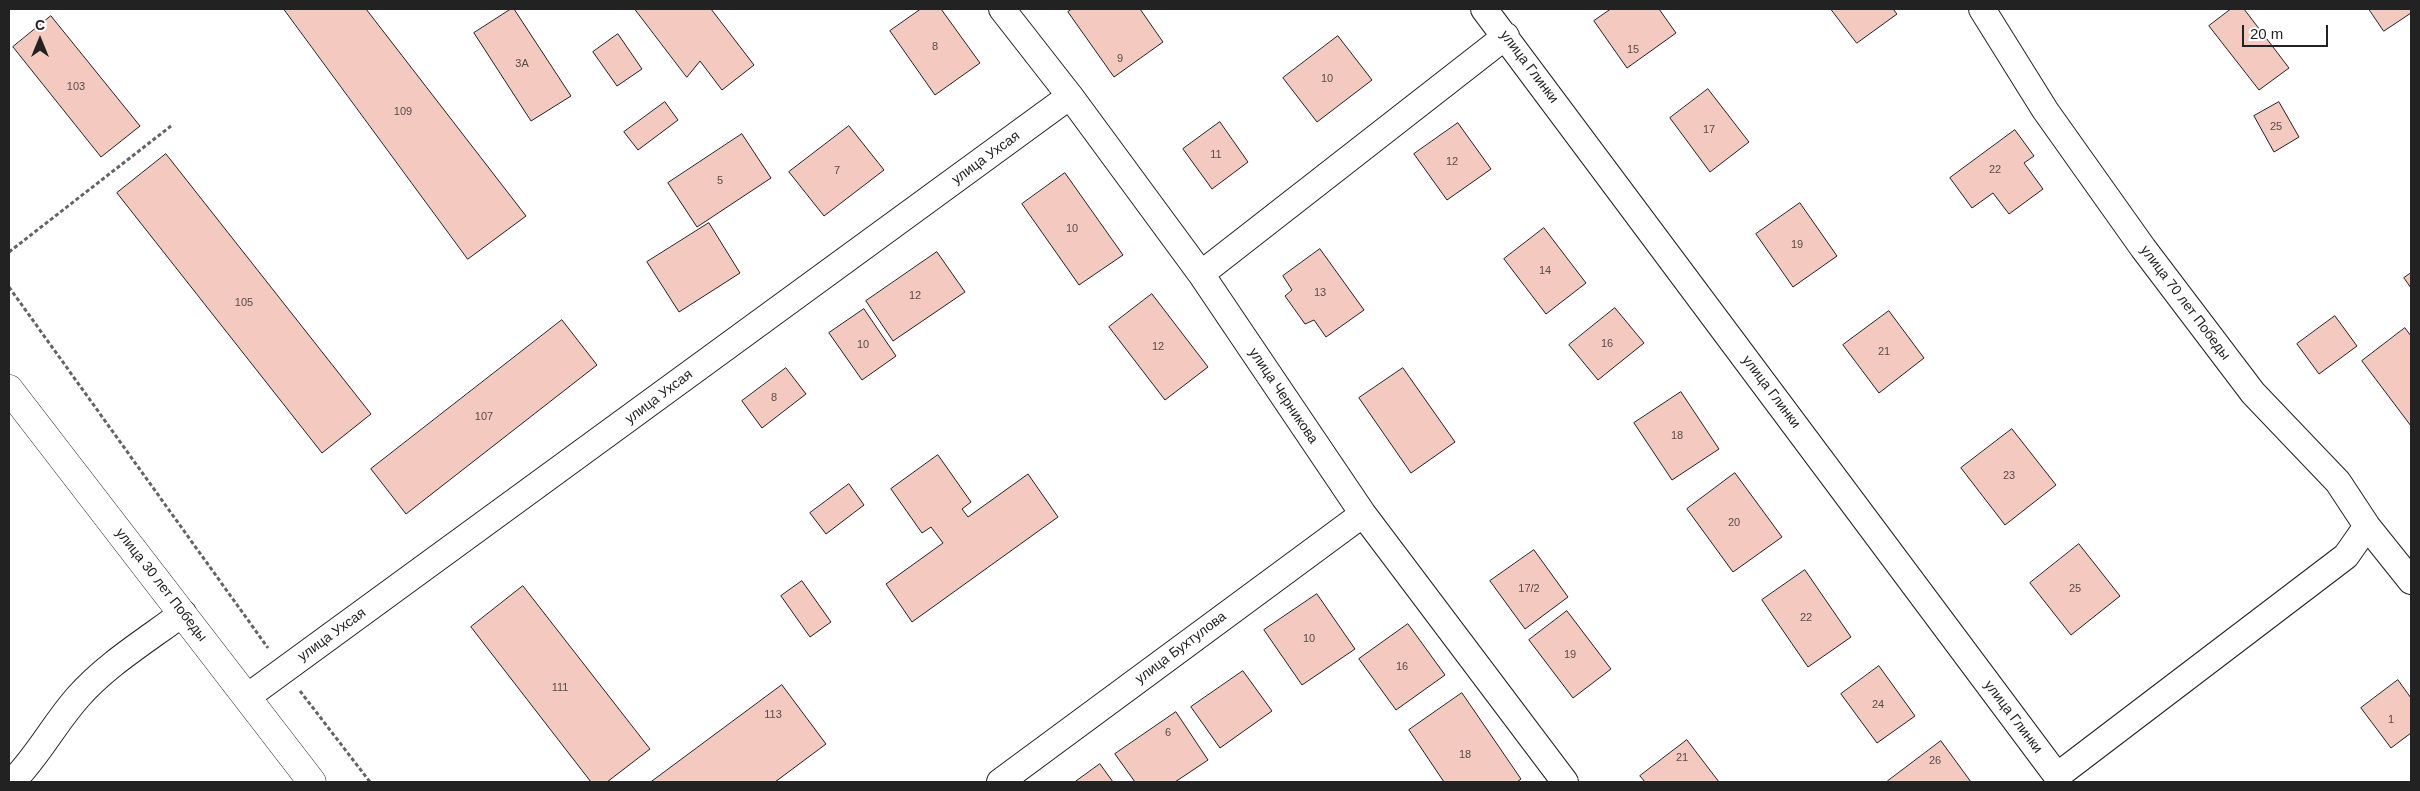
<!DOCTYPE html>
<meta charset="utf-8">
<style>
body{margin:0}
#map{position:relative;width:2420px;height:791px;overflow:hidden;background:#fff;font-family:Helvetica,sans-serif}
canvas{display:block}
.frame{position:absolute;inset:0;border:10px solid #222;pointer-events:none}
.north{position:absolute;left:15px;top:15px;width:50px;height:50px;-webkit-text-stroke:4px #fff;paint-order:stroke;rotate:0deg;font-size:14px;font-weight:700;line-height:20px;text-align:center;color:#222}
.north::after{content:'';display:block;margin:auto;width:18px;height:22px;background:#222;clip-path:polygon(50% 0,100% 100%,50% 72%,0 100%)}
.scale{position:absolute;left:2242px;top:25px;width:86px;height:22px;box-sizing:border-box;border:2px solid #222;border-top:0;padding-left:6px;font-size:15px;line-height:18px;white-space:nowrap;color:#222;-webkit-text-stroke:4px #fff;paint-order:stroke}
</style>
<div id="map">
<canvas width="2420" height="791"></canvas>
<div class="frame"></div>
<div class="north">С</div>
<div class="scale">20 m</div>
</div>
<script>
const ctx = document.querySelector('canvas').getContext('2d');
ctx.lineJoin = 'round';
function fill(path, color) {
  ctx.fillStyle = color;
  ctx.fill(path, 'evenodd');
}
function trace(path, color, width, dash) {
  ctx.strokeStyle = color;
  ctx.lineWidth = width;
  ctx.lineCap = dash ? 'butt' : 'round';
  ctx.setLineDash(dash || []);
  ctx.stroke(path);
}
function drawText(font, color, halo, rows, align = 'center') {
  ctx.font = font + ' Helvetica,sans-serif';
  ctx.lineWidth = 4;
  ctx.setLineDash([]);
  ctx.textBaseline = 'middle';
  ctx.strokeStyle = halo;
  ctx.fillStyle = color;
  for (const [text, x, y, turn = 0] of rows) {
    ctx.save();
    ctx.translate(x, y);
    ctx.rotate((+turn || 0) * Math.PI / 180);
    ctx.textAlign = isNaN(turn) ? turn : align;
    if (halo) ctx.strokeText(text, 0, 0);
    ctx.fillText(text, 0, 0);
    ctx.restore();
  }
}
const building = new Path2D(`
 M284,9h82l160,207 -58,43z
 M511,9h3l57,87 -40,25 -57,-88z
 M635,9h76l43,56 -32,25 -22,-29 -13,16z
 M921,9h20l39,54 -45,32 -45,-64z
 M1072,9h68l23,33 -49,35 -46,-65z
 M1611,9h48l17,24 -49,35 -33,-47z
 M1831,9h62l4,5 -40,29z
 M2231,9h13l45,59 -30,22 -50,-64z
 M2369,9h42v4l-27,18z
 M51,16l89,110 -39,31 -88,-110z
 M618,34l24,35 -25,17 -24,-34z
 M1338,36l34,44 -55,42 -34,-44z
 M1708,89l41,53 -39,30 -40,-54z
 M665,102l13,18 -40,30 -14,-18z
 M2279,102l20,35 -25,15 -20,-36z
 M1220,122l28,40 -36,27 -29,-40z
 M1458,123l33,46 -44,31 -33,-46z
 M849,126l35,44 -60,46 -35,-44z
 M2015,130l19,26 -10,7 19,26 -34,25 -16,-21 -21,15 -22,-30z
 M742,134l29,44 -74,49 -29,-44z
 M166,154l205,260 -49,39 -205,-260z
 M1065,173l58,82 -44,30 -57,-81z
 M1800,203l37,53 -44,31 -37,-53z
 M709,223l31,50 -61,39 -32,-50z
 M1544,228l42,55 -40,31 -42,-55z
 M1320,249l44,61 -38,27 -12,-17 -9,4 -20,-28 7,-6 -9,-14z
 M937,252l28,40 -72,49 -27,-40z
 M2411,273v15l-7,-10z
 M1152,294l56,73 -43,33 -56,-73z
 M1615,308l29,35 -46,37 -29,-35z
 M864,309l32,47 -34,24 -33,-47z
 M1889,311l35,47 -45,35 -36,-48z
 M2335,316l22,30 -38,28 -22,-30z
 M562,320l35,45 -191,149 -35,-45z
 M2405,328l6,8v90l-49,-65z
 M786,368l20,26 -44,34 -20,-27z
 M1403,368l52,74 -44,31 -52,-75z
 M1681,392l38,57 -47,31 -38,-57z
 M2012,429l44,56 -51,40 -44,-57z
 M938,455l33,47 -9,7 6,8 60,-43 30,43 -146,105 -26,-38 57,-41 -12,-16 -9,6 -31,-44z
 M1735,473l47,64 -49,35 -46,-63z
 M849,484l15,21 -38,29 -16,-21z
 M2079,544l41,52 -49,39 -41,-52z
 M1534,550l34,47 -43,32 -35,-48z
 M1805,570l46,67 -43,30 -46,-67z
 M802,581l29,41 -21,15 -29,-41z
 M523,586l127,163 -43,33h-16l-120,-155z
 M1317,594l38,55 -53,36 -38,-55z
 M1567,611l44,58 -38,29 -44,-58z
 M1408,624l37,51 -49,35 -37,-51z
 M1879,666l36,50 -38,27 -36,-49z
 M1243,671l29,40 -52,37 -29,-41z
 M2398,680l13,18v35l-20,15 -30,-40z
 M782,685l44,59 -51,38h-124z
 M1462,693l59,86 -4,3h-73l-35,-52z
 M1176,712l32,48 -33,22h-40l-20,-28z
 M1687,740l32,42h-74l-5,-6z
 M1941,741l30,41h-82l-1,-1z
 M1100,764l13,18h-38z`);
fill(building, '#f3c9c0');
trace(building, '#222', 1);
const minor = new Path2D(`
 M1002,9l68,87 131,178 162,240 202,268
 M1484,9l573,767 289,-220 21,-30
 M1982,9l63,101 98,138 110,145 85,89 29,44 44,55
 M1201,274l305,-238
 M247,697l823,-601
 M12,782c26,-26 42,-58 66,-85 29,-33 69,-57 105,-84
 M1000,782l363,-268`);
const tertiary = new Path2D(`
 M9,389l303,393`);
trace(minor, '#222', 28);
trace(tertiary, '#222', 29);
trace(new Path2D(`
 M9,252l162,-126
 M9,287l259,361
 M300,691l70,91`), '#646464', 3, [4, 2.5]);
trace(minor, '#fff', 26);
trace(tertiary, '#fff', 28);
drawText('11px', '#564c4a', null, [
 ["8",935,47],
 ["15",1633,50],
 ["9",1120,59],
 ["3А",522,64],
 ["10",1327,79],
 ["103",76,87],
 ["109",403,112],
 ["25",2276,127],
 ["17",1709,130],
 ["11",1216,155],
 ["12",1452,162],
 ["22",1995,170],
 ["7",837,171],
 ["5",720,181],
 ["10",1072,229],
 ["19",1797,245],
 ["14",1545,271],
 ["13",1320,293],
 ["12",915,296],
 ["105",244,303],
 ["16",1607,344],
 ["10",863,345],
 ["12",1158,347],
 ["21",1884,352],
 ["8",774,398],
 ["107",484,417],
 ["18",1677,436],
 ["23",2009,476],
 ["20",1734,523],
 ["17/2",1529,589],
 ["25",2075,589],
 ["22",1806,618],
 ["10",1309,639],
 ["19",1570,655],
 ["16",1402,667],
 ["111",560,688],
 ["24",1878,705],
 ["113",773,715],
 ["1",2391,720],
 ["6",1168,733],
 ["18",1465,755],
 ["21",1682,758],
 ["26",1935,761]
]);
drawText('14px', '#222', '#fff', [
 ["улица Глинки",1529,67,53],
 ["улица Ухсая",986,158,-36],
 ["улица 70 лет Победы",2185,303,53],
 ["улица Глинки",1771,392,53],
 ["улица Черникова",1283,396,56],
 ["улица Ухсая",659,397,-37],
 ["улица 30 лет Победы",161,585,52],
 ["улица Ухсая",332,635,-36],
 ["улица Бухтулова",1181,648,-37],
 ["улица Глинки",2013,717,53]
]);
</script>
